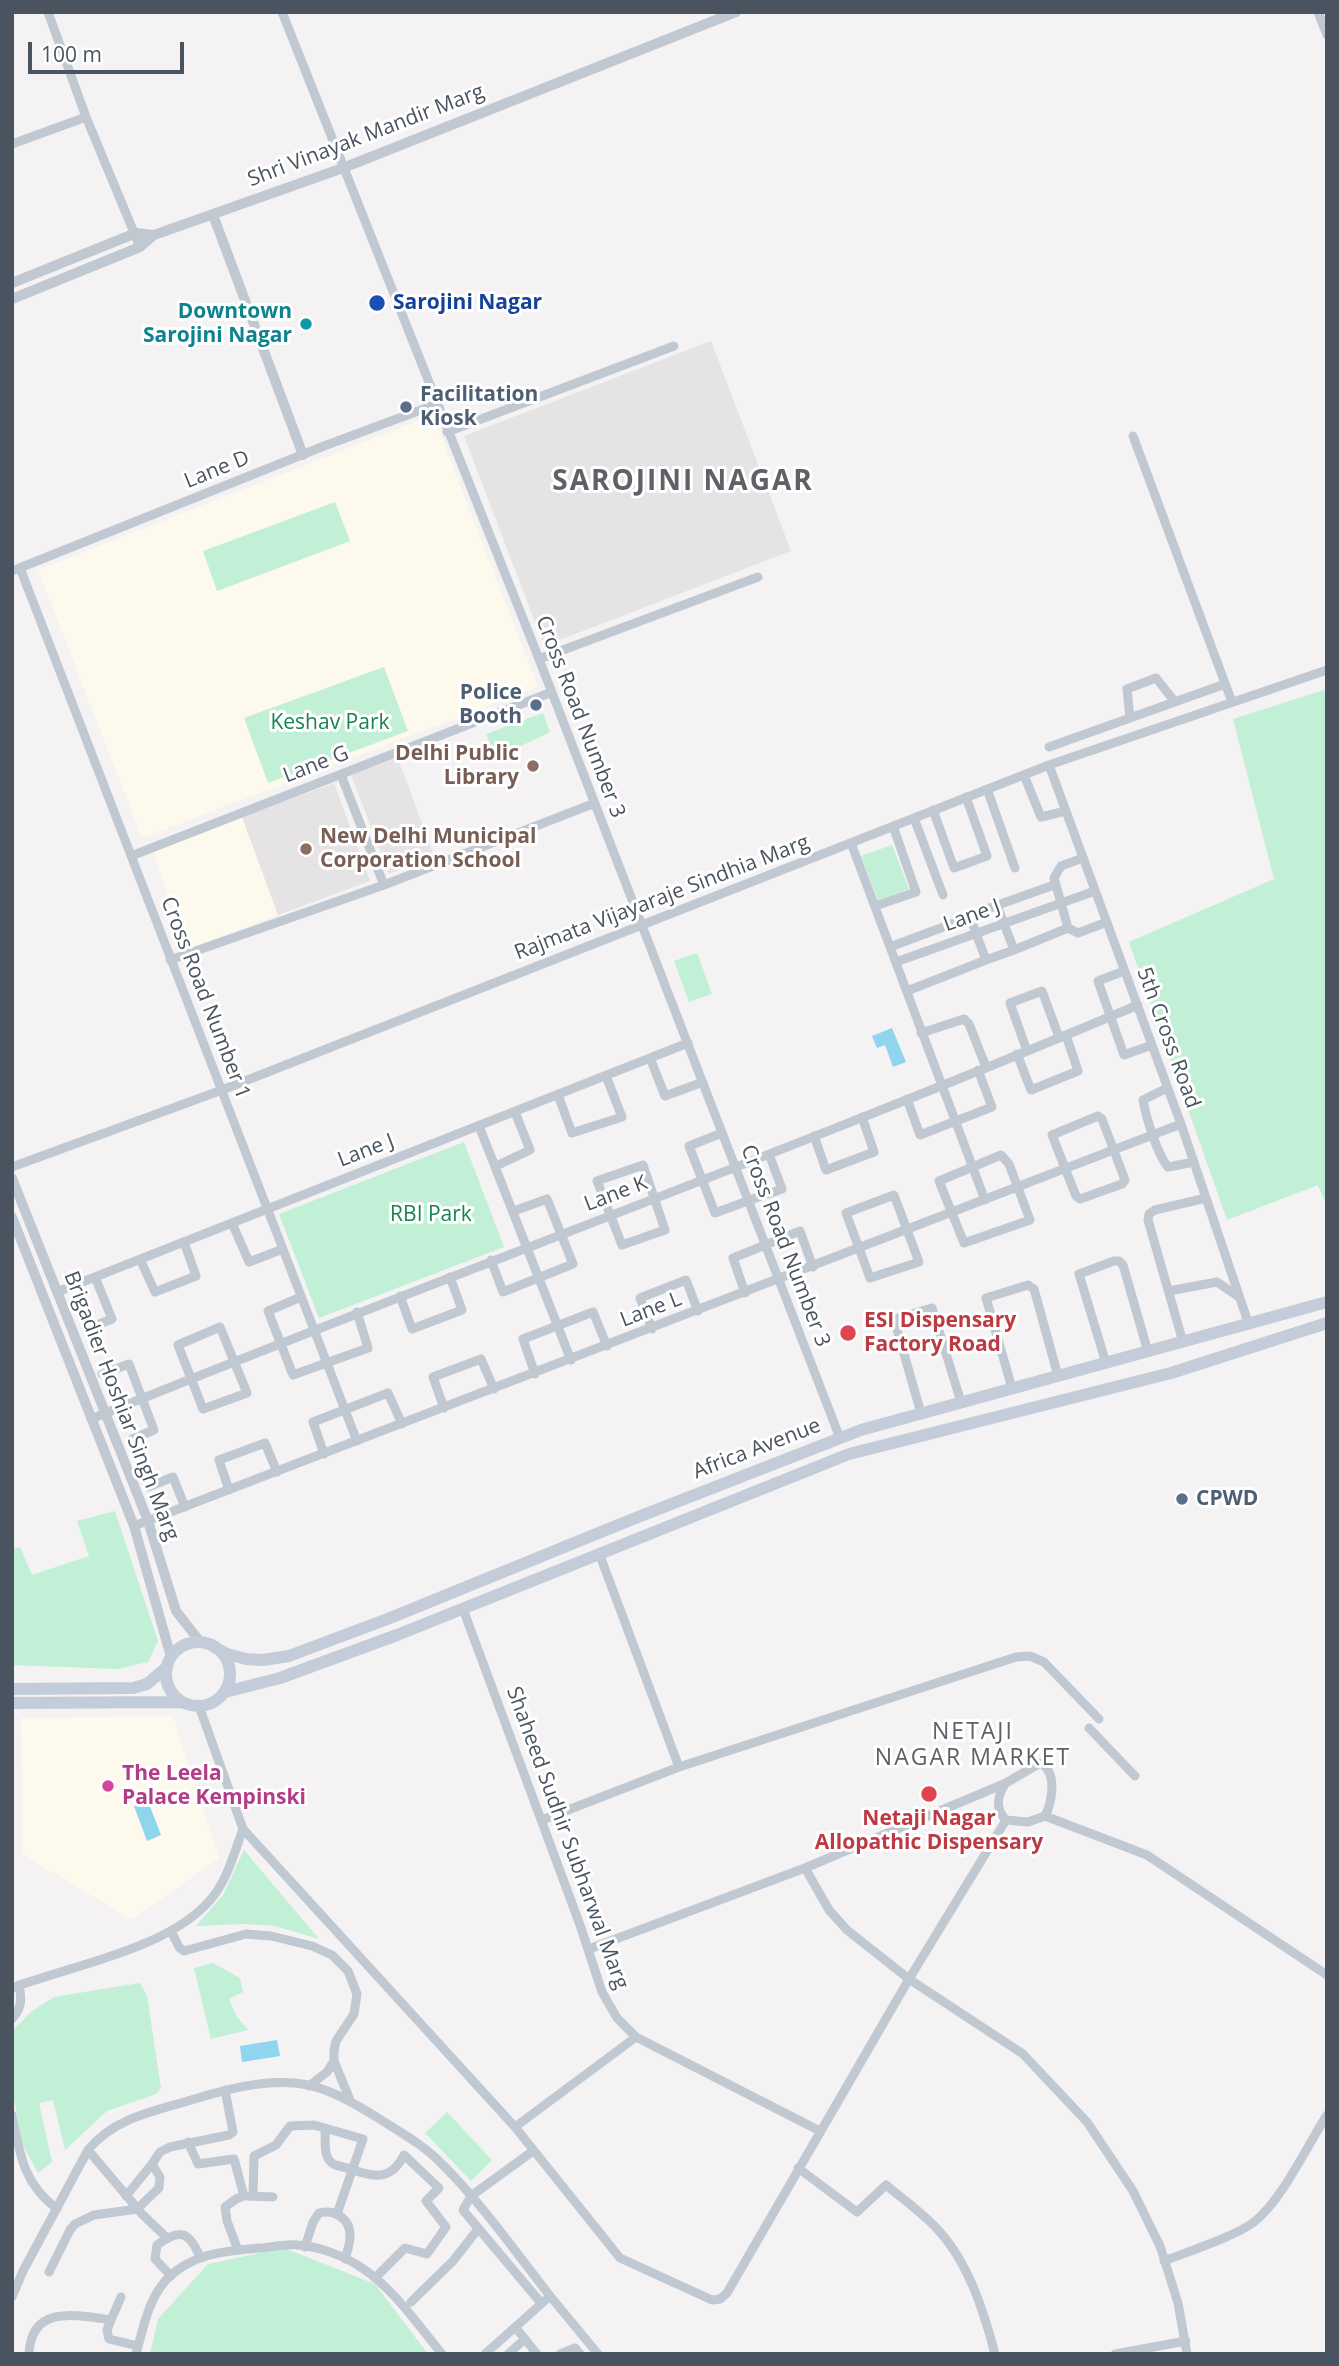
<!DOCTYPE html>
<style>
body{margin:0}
#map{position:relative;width:1339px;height:2366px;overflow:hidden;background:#f4f2f2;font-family:"Open Sans",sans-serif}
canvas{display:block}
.frame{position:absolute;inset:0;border:14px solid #495460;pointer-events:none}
.scale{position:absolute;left:28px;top:42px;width:156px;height:32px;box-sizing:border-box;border:4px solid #495460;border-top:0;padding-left:9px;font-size:21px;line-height:24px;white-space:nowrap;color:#495460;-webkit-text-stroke:5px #fff;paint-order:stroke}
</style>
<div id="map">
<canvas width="1339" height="2366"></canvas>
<div class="frame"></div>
<div class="scale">100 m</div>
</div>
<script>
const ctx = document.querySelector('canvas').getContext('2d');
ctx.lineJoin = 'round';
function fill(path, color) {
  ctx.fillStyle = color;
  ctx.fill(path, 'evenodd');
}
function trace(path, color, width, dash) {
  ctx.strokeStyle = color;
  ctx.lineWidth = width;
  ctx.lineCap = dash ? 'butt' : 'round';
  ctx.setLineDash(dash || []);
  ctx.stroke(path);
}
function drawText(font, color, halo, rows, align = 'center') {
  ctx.font = font + ' "Open Sans",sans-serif';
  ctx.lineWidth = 6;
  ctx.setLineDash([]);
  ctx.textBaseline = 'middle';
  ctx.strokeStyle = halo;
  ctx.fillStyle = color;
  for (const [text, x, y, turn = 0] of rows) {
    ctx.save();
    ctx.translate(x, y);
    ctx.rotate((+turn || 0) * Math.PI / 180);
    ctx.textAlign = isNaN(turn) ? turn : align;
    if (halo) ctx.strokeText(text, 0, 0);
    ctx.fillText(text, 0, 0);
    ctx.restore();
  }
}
fill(new Path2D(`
 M433,415l105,272 -396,151 -104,-268z
 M242,817l36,98 -91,34 -35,-100z
 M173,1716l46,143 -88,60 -108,-64 -2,-137z`), '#fdf9ed');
fill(new Path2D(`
 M711,341l80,210 -247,95 -80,-210z
 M398,758l36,98 -45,18 -38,-99z
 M334,783l36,98 -92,34 -36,-98z`), '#e5e3e4');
fill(new Path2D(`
 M335,502l15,39 -133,50 -14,-40z
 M384,667l24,64 -140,52 -24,-65z
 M1327,689v518l-9,-22 -91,35 -98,-278 145,-63 -41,-160z
 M543,713l7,19 -54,26 -10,-24z
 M892,845l17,44 -31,11 -17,-44z
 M697,953l15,41 -23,8 -15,-41z
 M464,1142l40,105 -185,71 -40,-104z
 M115,1511l43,130 -10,21 -31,7 -105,-4v-116l8,-2 12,28 57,-19 -12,-35z
 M244,1850l75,89 -44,-13 -30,-2 -49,2 27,-31z
 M213,1963l27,15 3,14 -14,7 8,18 11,13 -37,9 -17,-71z
 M140,1983l7,13 14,92 -5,6 -49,17 -42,39 -12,-50 -14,3 13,59 -14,11 -16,-30 -10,-55v-57l20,-20 22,-14z
 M447,2112l45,48 -21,21 -46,-48z
 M284,2248l91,36 53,70h-278l8,-35 50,-55z`), '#c1f0d6');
fill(new Path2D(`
 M892,1028l14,34 -13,5 -8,-22 -8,3 -5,-12z
 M148,1801l13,34 -14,6 -13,-35z
 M277,2040l3,16 -38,6 -2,-16z`), '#8ed5ed');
trace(new Path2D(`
 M48,12l38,105 54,130
 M282,12l257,647 301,779
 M1318,12l9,23
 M12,144l74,-27
 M447,432l227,-86
 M1133,436l99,266
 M20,568l337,873
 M12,571l312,-125 113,-42
 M539,659l219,-82
 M1130,718l-3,-29 29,-11 19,24
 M1049,747l176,-63
 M1049,765l132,359 68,201
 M341,775l43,110 211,-82
 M1024,775l17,42 25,-6
 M987,789l28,79
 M933,810l21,58 33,-12 -21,-59
 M914,818l29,77
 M851,843l134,357
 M131,856l421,-164
 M1083,858l-22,8 -7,12 14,50 10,5 29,-11
 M875,906l41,-14 -23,-66
 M995,906l59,-21
 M890,947l80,-30
 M170,960l214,-75
 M986,960l28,-10
 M896,962l199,-71
 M1124,971l-26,10 26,74 28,-10
 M907,991l79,-31 -16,-43 2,-3 20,-7 6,1 16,42 54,-22
 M921,1033l43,-14 5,5 17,43
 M1027,1051l-17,-48 32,-12 17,46
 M1017,1054l14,36 47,-19 -12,-36
 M650,1058l15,38 38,-14
 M1167,1088l-24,12c3,17 14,54 25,67l26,-5
 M558,1095l14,38 50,-16 -16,-41
 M907,1099l13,36 72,-28 -14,-37
 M1098,1116l4,3 23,61 -3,4 -42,15 -4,-3 -24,-61z
 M479,1126l92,234
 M722,1133l-33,13 26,67 46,-17
 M814,1136l12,34 48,-18 -12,-35
 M1001,1155l8,9 21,56 -66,23 -25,-62z
 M643,1165l22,65 -43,15 -25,-64z
 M496,1166l34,-16 -15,-38
 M12,1167l210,-77 827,-325 278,-95
 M768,1194l14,-5 -13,-35
 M894,1195l25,67 -49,16 -24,-65z
 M232,1223l17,39 34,-13
 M140,1259l15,33 41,-16 -12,-34
 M491,1260l12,32 70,-28 -26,-65 -33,12
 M1169,1291l48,-9 22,15
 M57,1292l631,-249
 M745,1293l-12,-35 67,-27 13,36
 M400,1296l12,33 50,-19 -12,-33
 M301,1297l-33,14 25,64 75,-27 -11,-36
 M220,1327l27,66 -44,16 -25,-64z
 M89,1328l23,-9 -17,-42
 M652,1329l-12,-31 46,-18 12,31
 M1183,1342l-35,-122 1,-6 6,-4 51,-12
 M1106,1363l-27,-89 35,-13h5l4,4 25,87
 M102,1374l27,-10 25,66 -22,9
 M535,1374l-12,-35 70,-27 14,34
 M1012,1388l-26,-90 42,-13 6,4 24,87
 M444,1408l-11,-31 48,-18 13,30
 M921,1413l-27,-94 38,-11 29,94
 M91,1419c348,-141 701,-268 1047,-414
 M324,1454l-11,-32 75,-29 14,31
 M148,1487l25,-10 12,30
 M229,1490l-10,-30 46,-17 12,29
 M134,1526l1047,-402
 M599,1553l80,214
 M463,1609l117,316 22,67 15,26 19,19 184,94
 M199,1706l44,123 272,298 105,131 92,42 8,-1 7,-6 182,-314 97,-159
 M1089,1728l46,48
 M1005,1784c-8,13 -10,25 1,36l22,2 17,-6 102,39 180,120
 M542,1820l137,-53 337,-110 14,-1 14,6 55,57
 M805,1868l24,42 18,20 62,49 114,75 64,68 46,69 27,55 18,57 9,51
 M171,1931l8,16 5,4 62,-17 25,2 41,10 20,9 16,16 9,23 -3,20 -18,27 -2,10v10l16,39
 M589,1949l216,-81 201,-85 34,-20c18,9 12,39 5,53
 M12,1988c61,-23 158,-39 200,-90 16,-20 22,-45 31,-69
 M12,2019c10,-12 10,-19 7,-34
 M309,2086l18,-14 7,-11
 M12,2115c8,40 11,68 45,94
 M515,2127l121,-90
 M325,2129c1,13 -3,29 10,36 29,6 52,24 69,-10l35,33 -13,13 20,26 -19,27 -22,-6 -30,30
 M188,2142l10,22 36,-5 10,37 -8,3 -11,8 2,14 11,29
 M533,2151l-62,45 -8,14 78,93
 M152,2164l8,-12 10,-5 59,-12 4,-3 -8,-42
 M798,2168l59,44 29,-27c18,15 38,29 53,46 30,33 45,81 56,123
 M247,2196l26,1
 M253,2196l1,-40 22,-11 14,-19 24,-1 49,14 -26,75
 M167,2238l-25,-24 -54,-64c26,-32 66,-39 103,-50 34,-10 68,-20 104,-17 31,3 57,19 83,35 22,14 46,27 64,46 40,40 73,87 108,132
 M305,2247l8,-25 6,-9c16,-4 32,6 31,24 0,7 -3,15 -5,22
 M1164,2261c23,-9 72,-25 90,-39 28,-22 53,-76 73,-107
 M49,2272l21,-42 5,-6 19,-9 43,-6 22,-21 1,-11 -8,-13 -26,32
 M171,2276l-16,-17 2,-14c23,-17 32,-14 43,12
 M12,2297l11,-26 65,-121
 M411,2302l42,-41 25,-32
 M111,2320l-4,10 2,9 29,7
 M515,2327l22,27
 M29,2354c2,-50 48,-39 82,-34l10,-23
 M136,2354c7,-25 12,-54 30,-74 26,-27 59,-29 94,-32 12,-1 25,-4 37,-3 21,1 48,11 65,23 32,21 56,57 80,86
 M485,2354l65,-58 48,58
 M508,2354l17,-15
 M560,2354l15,-6 5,6
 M1115,2354l71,-13`), '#c0c8d1', 9);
trace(new Path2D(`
 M213,215l90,240
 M12,283l124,-50 18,2
 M12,299l128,-52 14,-12 189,-67 393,-156
 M12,1178l136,343 28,90 25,32
 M12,1217l122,309 37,131`), '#c0c8d1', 10);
trace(new Path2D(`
 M166 1674a32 32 0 1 1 64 0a32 32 0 1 1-64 0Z
 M216,1648l11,6 19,5 17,1 26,-4 101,-38 243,-99 228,-89 466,-128
 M12,1689l121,-1 14,-4 20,-17
 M225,1692l55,-14 117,-43 452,-181 322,-81 156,-50
 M12,1703l170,-1`), '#c3ccd8', 12);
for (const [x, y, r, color] of [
 [377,303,9,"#1a4fb4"],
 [306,324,7,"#0f9aa8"],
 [406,407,7,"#5c6f8a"],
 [536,705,7,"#5c6f8a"],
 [533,766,7,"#8d6e63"],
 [306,849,7,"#8d6e63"],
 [848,1333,9,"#e0444e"],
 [1182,1499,7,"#5c6f8a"],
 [108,1786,7,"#d1479c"],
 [929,1794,9,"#e0444e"]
]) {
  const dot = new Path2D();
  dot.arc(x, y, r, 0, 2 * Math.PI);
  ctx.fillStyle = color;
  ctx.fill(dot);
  trace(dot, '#fff', 2.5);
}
drawText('21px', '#495460', '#fff', [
 ["Shri Vinayak Mandir Marg",366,136,-21],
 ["Lane D",217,470,-22],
 ["Cross Road Number 3",580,717,69],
 ["Lane G",316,765,-21],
 ["Rajmata Vijayaraje Sindhia Marg",662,898,-21],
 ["Lane J",972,916,-20],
 ["Cross Road Number 1",205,998,69],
 ["5th Cross Road",1168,1038,70],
 ["Lane J",366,1151,-21],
 ["Lane K",616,1194,-21],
 ["Cross Road Number 3",785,1246,69],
 ["Lane L",651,1310,-21],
 ["Brigadier Hoshiar Singh Marg",121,1406,69],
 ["Africa Avenue",757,1449,-21],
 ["Shaheed Sudhir Subharwal Marg",567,1838,70]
]);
drawText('bold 21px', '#164399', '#fff', [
 ["Sarojini Nagar",393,303]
], 'left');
drawText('bold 21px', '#0d838f', '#fff', [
 ["Downtown",292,312],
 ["Sarojini Nagar",292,336]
], 'right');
drawText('bold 21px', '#4e5e75', '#fff', [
 ["Facilitation",420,395],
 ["Kiosk",420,419],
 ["Police",522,693,"right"],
 ["Booth",522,717,"right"],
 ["CPWD",1196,1499]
], 'left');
drawText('21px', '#178453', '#fff', [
 ["Keshav Park",330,723],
 ["RBI Park",431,1215]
]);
drawText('bold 21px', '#785e54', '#fff', [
 ["Delhi Public",519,754],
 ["Library",519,778],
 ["New Delhi Municipal",320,837,"left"],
 ["Corporation School",320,861,"left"]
], 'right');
drawText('bold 21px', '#be3a42', '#fff', [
 ["ESI Dispensary",864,1321],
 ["Factory Road",864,1345],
 ["Netaji Nagar",929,1819,"center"],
 ["Allopathic Dispensary",929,1843,"center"]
], 'left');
drawText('bold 21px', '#b23c85', '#fff', [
 ["The Leela",122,1774],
 ["Palace Kempinski",122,1798]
], 'left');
ctx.letterSpacing = '2px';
drawText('23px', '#5e6167', '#fff', [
 ["NETAJI",973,1732],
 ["NAGAR MARKET",973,1758]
]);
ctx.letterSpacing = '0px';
ctx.letterSpacing = '2px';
drawText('bold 28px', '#5e6167', '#fff', [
 ["SAROJINI NAGAR",683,482]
]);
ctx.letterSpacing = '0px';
</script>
